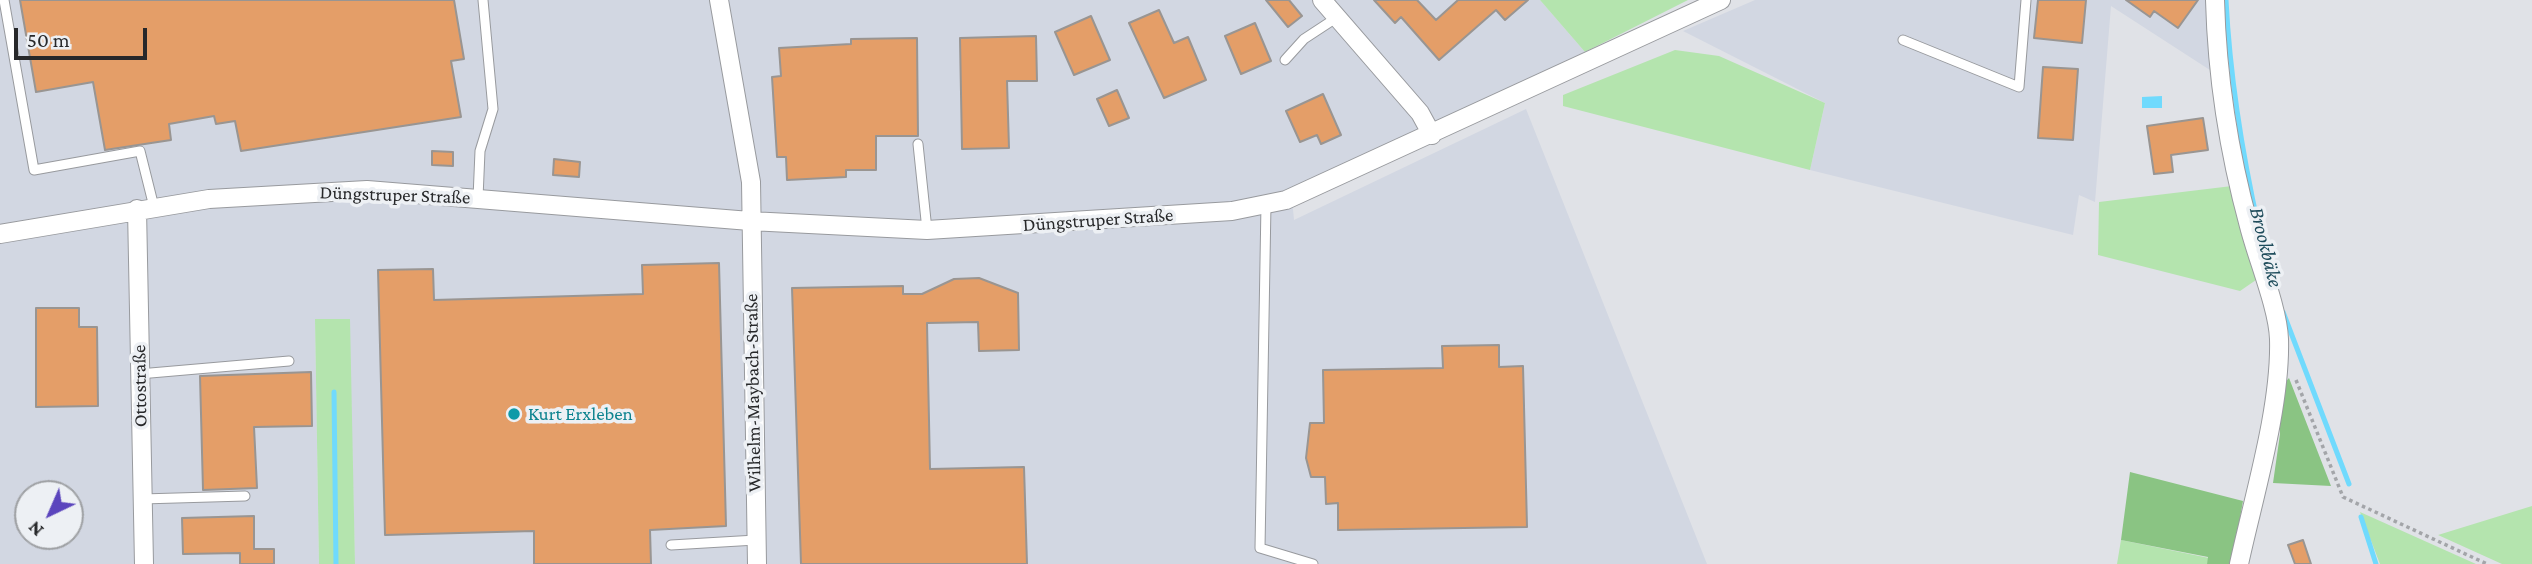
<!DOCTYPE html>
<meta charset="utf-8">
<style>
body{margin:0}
#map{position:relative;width:2532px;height:564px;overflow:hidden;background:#e0e2e7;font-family:"Crimson Pro",serif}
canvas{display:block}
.north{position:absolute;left:14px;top:480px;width:70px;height:70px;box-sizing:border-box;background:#edf0f4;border:2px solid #9ea0a3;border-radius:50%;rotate:224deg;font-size:19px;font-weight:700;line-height:28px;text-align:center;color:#27282a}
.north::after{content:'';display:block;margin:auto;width:24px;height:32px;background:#5b45bd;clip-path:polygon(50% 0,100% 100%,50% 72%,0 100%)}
.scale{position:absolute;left:14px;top:28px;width:133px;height:32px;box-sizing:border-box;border:4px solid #27282a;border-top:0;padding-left:9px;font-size:21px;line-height:24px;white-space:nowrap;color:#27282a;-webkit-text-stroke:5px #edf0f4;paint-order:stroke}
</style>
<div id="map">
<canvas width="2532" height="564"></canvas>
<div class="north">N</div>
<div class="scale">50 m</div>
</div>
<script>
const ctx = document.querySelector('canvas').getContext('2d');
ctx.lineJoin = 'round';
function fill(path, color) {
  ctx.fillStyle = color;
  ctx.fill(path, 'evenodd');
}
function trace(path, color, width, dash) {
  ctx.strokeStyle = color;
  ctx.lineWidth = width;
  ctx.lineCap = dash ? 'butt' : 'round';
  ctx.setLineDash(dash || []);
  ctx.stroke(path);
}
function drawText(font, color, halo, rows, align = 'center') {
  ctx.font = font + ' "Crimson Pro",serif';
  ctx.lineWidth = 7;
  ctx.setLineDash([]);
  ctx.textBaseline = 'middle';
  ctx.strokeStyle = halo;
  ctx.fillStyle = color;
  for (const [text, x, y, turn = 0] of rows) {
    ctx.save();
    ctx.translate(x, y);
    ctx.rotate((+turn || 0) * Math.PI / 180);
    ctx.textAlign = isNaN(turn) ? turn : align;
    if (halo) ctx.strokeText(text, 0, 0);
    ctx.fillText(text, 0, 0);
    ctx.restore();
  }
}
fill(new Path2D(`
 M0,0h1540l45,52 -294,137 3,31 232,-111 181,455h-1352l-6,-245 -34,1 4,244h-319zM28,494h42v42h-42z
 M1755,0h452l6,72 -102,-66 -16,196 -16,-7 -6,40 -263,-65 15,-67 -142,-72z`), '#d2d7e2');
fill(new Path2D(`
 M1540,0h148l-103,52z
 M1675,50l44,6 106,47 -15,67 -247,-64v-11z
 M2232,186l24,94 -16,11 -142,-36 1,-53z
 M315,319h35l5,245h-36z
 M2532,506v58h-30l-64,-29z
 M2360,512l116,52h-96z
 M2121,540l88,18 -2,6h-90z`), '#b4e4ae');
fill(new Path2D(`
 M2289,378l42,108 -58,-3 7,-49v-46z
 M2130,472l113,29 -11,63h-25l1,-7 -87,-17z`), '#8ac483');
fill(new Path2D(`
 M2162,96v12h-20v-11z`), '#70dafd');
trace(new Path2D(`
 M2226,0c4,78 16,153 33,229
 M2283,312l66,172
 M334,392l2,172
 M2361,517l15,47`), '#70dafd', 5);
const building = new Path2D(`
 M20,0h434l10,59 -13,2 10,56 -220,34 -6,-30 -19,3 -2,-8 -45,8 2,16 -66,10 -12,-68 -57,10z
 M1266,0h23l13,16 -14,11z
 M1374,0h43l19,20 22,-20h70l-23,20 -9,-10 -57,50 -38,-43 -6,6z
 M2038,0h48l-4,43 -48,-5z
 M2126,0h72l-20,28 -24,-17 -4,6z
 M1159,10l15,33 14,-6 18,43 -42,18 -35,-75z
 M1091,16l19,44 -36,15 -19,-43z
 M1255,23l16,38 -30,13 -16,-38z
 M1036,36l1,45h-30l2,67 -47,1 -2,-111z
 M917,38l1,98h-42v34h-30v7l-59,3 -1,-23h-9l-5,-80 9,-1 -2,-28 72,-4v-5z
 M2043,67l35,2 -5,71 -35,-2z
 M1117,90l12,28 -20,8 -12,-27z
 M1323,94l18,41 -20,9 -4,-9 -17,7 -14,-31z
 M2203,118l5,32 -37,5 2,17 -19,2 -7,-48z
 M432,151l21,1v14l-21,-1z
 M554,159l26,3 -1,15 -26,-2z
 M719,263l7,263 -76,4 1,34h-117v-33l-149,4 -7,-265 55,-1 1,31 209,-6 -1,-29z
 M979,278l39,15 1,57 -40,1 -1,-29 -51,1 3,146 94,-2 3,97h-226l-9,-276 111,-2v8h19l32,-15z
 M36,308h43v19h18l1,79 -62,1z
 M1499,345v22l24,-1 4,161 -189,3v-27l-12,1 -1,-27h-14l-5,-19 4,-35h14l-1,-53 120,-2 -1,-22z
 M311,372l1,54 -58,1 3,61 -54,2 -3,-114z
 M254,516v33h20v15h-34v-11l-57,1 -1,-36z
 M2303,540l8,24h-16l-7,-19z`);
fill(building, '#e49e68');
trace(building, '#999592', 2);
const lane = new Path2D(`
 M4,0l30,170 106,-19 14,56
 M1903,40l116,47 7,-87
 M1285,60l19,-21 32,-21
 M918,144l9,86
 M478,198l2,-47 13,-42 -10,-109
 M1266,204l-6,344 53,16
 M139,374l150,-13
 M142,499l103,-3
 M671,545l85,-5`);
const street = new Path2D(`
 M719,0l32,182 6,382
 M1322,0l98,113 12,22
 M2215,0c2,75 14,153 34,226 8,32 29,82 30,113 2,68 -25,156 -40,225
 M137,209l7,355
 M0,234l209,-35 158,-9 383,31 177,9 305,-19 54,-11 435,-200`);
trace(lane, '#989a9e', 11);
trace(street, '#989a9e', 20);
trace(new Path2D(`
 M2296,380l47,117 144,67`), '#a3a5a9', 3.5, [3.5, 3.5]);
trace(lane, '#fff', 9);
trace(street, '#fff', 18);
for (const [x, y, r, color] of [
 [514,414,7,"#0f9aa8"]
]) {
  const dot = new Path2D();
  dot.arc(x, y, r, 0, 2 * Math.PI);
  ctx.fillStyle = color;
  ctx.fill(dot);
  trace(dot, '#edf0f4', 2.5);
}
drawText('19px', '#27282a', '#edf0f4', [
 ["Düngstruper Straße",395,195,2],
 ["Düngstruper Straße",1098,220,-4],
 ["Ottostraße",140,386,-91],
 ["Wilhelm-Maybach-Straße",753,393,-91]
]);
drawText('19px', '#0d838f', '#edf0f4', [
 ["Kurt Erxleben",528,414]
], 'left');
drawText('italic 21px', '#1d4b5a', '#edf0f4', [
 ["Brookbäke",2266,247,76]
]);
</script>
